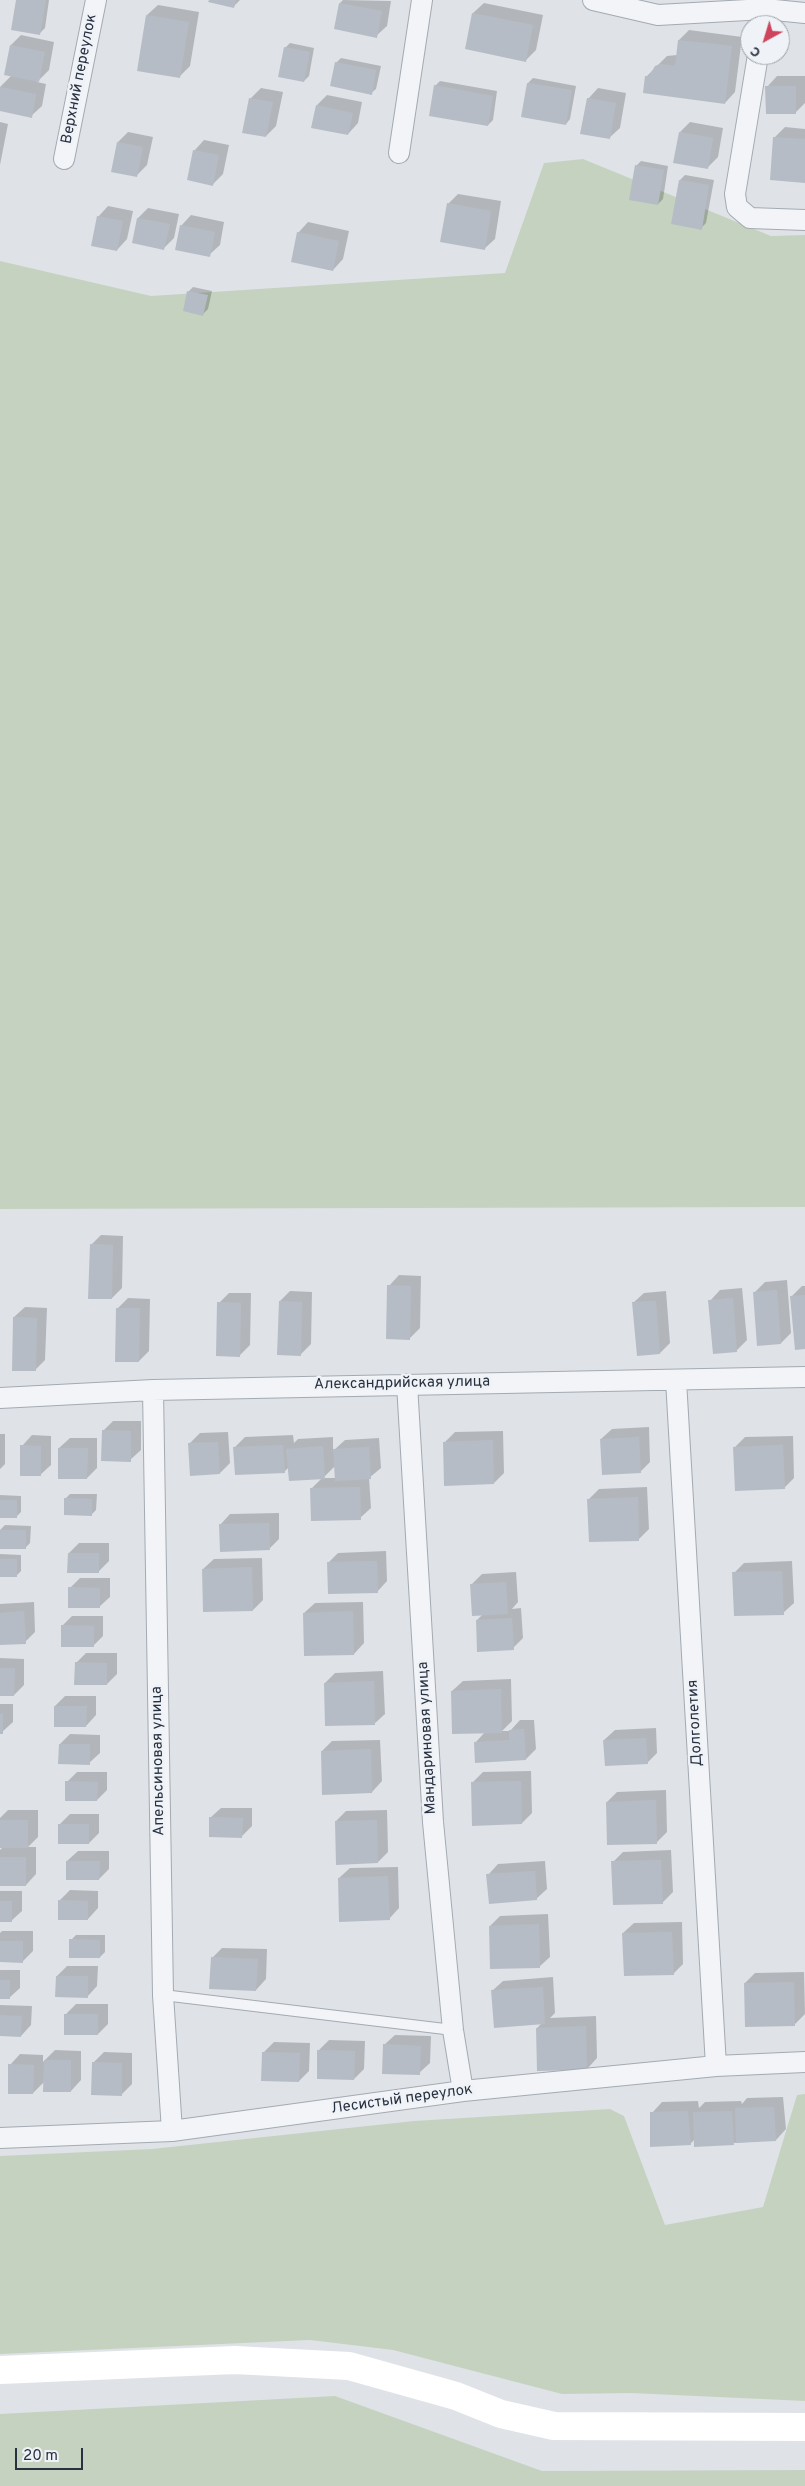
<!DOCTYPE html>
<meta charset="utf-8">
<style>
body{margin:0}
#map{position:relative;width:805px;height:2486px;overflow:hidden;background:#dfe3e8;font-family:Overpass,sans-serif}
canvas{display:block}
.north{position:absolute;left:740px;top:15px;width:50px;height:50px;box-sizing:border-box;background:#eff2f6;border:1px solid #9fa5ad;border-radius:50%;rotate:219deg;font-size:14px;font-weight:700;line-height:20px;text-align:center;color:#283140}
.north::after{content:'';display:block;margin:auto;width:18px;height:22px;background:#ce445d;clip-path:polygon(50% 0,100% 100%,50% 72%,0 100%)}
.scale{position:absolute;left:15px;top:2448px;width:68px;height:22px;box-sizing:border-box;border:2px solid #283140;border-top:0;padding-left:6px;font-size:15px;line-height:18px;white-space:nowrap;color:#283140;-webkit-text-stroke:4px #eff2f6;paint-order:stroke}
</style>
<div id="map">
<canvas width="805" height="2486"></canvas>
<div class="north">С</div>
<div class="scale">20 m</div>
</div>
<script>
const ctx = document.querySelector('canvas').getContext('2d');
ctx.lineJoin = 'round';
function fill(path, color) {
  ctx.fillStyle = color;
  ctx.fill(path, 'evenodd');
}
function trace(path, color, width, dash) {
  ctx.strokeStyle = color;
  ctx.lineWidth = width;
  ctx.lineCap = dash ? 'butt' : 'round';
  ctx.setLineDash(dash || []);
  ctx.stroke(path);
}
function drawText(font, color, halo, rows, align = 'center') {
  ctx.font = font + ' Overpass,sans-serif';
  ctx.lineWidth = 5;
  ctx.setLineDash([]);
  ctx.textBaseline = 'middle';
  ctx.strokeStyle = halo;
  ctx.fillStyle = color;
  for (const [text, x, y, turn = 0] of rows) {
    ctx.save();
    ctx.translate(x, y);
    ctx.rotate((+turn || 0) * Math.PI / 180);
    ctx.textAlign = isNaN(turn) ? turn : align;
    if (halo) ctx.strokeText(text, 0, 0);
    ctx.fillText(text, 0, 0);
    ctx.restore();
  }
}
fill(new Path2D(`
 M583,159l188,77 34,-1v972l-805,2v-948l151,35 354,-23 39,-110z
 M805,2094v307l-174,-8 -69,1 -169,-44 -83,-10 -310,14v-198l152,-7 262,-28 196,-12 14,7 41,109 98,-18 34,-112z
 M335,2396l207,75 263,-1v16h-805v-72z`), '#c6d2c0');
fill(new Path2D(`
 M17,0h32l-4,28 -5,5z
 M210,0h30l-6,6z
 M343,0l48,1 -4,25 -11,10 -36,-33z
 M484,3l59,12 -7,35 -10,10 -53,-47z
 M158,5l41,7 -9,54 -11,11 -32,-62z
 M689,30l53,7 -7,55 -10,11 -78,-27 20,-20 10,-1 2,-15z
 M21,35l33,7 -5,28 -12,12 9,2 -4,22 -11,10 -31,-6v-23l12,-12 -1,-30z
 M290,43l24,5 -5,28 -5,5 -19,-33z
 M341,58l40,8 -5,23 -5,4 -35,-30z
 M777,76h28v27l-9,9 -29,-25z
 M533,78l43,8 -6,33 -4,5 -43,-8 5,-33z
 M440,81l57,10 -4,29 -5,5 -53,-39z
 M261,88l22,4 -7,34 -10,10 -22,-4 7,-34z
 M598,88l28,5 -6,35 -11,10 -21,-39z
 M327,95l35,7 -4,21 -10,11 -31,-29z
 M0,122l8,2 -8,41z
 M690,122l33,6 -5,29 -10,10 -28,-35z
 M785,127l20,2v52l-31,-43z
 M128,132l25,5 -6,28 -10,10 -19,-33z
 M204,140l25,5 -6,29 -10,10 -19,-33z
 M641,161l27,5 -5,33 -5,5 -22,-38z
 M685,175l29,5 -8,43 -5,5 -21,-48z
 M458,194l43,7 -6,38 -11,10 -36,-45z
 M108,206l25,5 -6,28 -10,11 -19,-33z
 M148,208l31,6 -5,24 -10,10 -31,-6 5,-24z
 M191,215l33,7 -4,23 -11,10 -28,-29z
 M308,222l41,9 -6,28 -10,11 -35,-37z
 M193,287l19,4 -4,18 -5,5 -15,-22z
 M101,1235l22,1 -1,52 -10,10 -21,-53z
 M399,1275l22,1 -1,52 -11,11 -20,-53z
 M787,1280l4,53 -10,10 -27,-50 11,-11z
 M802,1286h3v62l-13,-52z
 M742,1288l5,52 -11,11 -26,-50 10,-11z
 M290,1291l22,1 -1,52 -10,10 -21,-53z
 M666,1291l4,52 -10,10 -27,-50 11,-10z
 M229,1293h22l-1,52 -11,11 -20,-53z
 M128,1298l22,1 -1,52 -10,10 -21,-53z
 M25,1307l22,1 -2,52 -10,10 -21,-53z
 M113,1421h28v29l-11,10 -27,-29z
 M649,1427l1,35 -10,10 -39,-33 11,-10z
 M503,1431l1,42 -10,10 -50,-40 11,-11z
 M228,1432l2,31 -10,10 -31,-29 11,-11z
 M0,1434h5v30l-5,5z
 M32,1435l19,1v29l-11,10 -18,-29z
 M293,1435l1,8 4,-4 35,-2v14l12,-11 34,-2 2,30 -12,10 2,30 -11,10 -49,-29 11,-11 -33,-11 -5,5 -49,-25 10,-10zM335,1466l1,12h-13z
 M793,1436l1,42 -10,10 -49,-41 10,-10z
 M70,1438h27v30l-10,10 -28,-30z
 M647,1487l2,42 -11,11 -49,-41 10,-10z
 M70,1494h27l-1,16 -5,5 -26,-16z
 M0,1495l21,1v16l-5,5h-16z
 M279,1513v26l-10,10 -49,-24 10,-11z
 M5,1525l26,1 -1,17 -5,5 -25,-18z
 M79,1543h30v18l-11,11 -29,-19z
 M386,1551l1,30 -10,11 -49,-29 10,-10z
 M0,1554l21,1v16l-5,5h-16z
 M262,1558l1,42 -10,10 -50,-41 11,-10z
 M792,1561l2,42 -11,10 -49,-40 10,-10z
 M516,1572l2,30 -6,7 9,-1 2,30 -10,10 -36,-28 6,-6 -11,-30 10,-10z
 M80,1578h30v19l-11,10 -29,-19z
 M34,1602l1,30 -10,10 -25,2v-40z
 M363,1602l1,41 -10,11 -50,-41 11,-10z
 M72,1616h31v20l-10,10 -31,-20z
 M86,1653h31v21l-10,10 -31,-21z
 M0,1658l24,1v26l-10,10h-14z
 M383,1671l2,43 -11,10 -49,-41 10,-10z
 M511,1679l1,42 -10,10h8l10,-11h14l2,29 -10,10 -51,-16 10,-11 -33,-41 11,-10z
 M65,1696h31v19l-10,11 -31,-20z
 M0,1704h13v18l-11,10h-2z
 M656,1728l1,25 -10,10 -43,-23 11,-10z
 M70,1734l30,1v18l-11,10 -29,-19z
 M380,1740l2,41 -10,11 -50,-41 10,-10z
 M531,1771l1,42 -10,10 -50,-40 11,-11z
 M77,1772h30v18l-10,10 -30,-18z
 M666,1790l1,42 -10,10 -50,-40 10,-10z
 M221,1808h31v18l-10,10 -32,-18z
 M8,1810h30v27l-10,10h8v27l-10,11 -26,-1v-34l3,-3h-3v-29z
 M387,1810l1,42 -10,10 -42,-41 10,-10z
 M70,1814h29v19l-10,10 -29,-19z
 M671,1850l2,42 -11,11 -49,-41 10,-10z
 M78,1851h31v18l-10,10 -32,-18z
 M545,1861l2,28 -11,10 -48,-24 10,-11z
 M398,1867l1,41 -10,11 -50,-41 11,-10z
 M70,1890l28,1v17l-10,11 -29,-18z
 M0,1891h22v20l-11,10h-11z
 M548,1914l2,43 -11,10 -49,-41 10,-10z
 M682,1922l1,42 -10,10 -50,-41 11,-10z
 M2,1931h31v20l-10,10h-23v-28z
 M76,1935h29v17l-5,5 -29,-17z
 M222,1948l45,1 -1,30 -10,11 -44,-32z
 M67,1966h31l-1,20 -10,11 -30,-21z
 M0,1970h20v18l-11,10h-9z
 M804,1972l1,42 -10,10 -50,-41 10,-10z
 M553,1977l2,36 -5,5 46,-2 1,42 -10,11 -50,-41 5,-5 -50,-32 11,-10z
 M76,2004h32v20l-10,10 -32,-20z
 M0,2005l32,1 -1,19 -10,11 -21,-1z
 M395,2035l36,1 -1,27 -11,10 -35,-28z
 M329,2040l36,1 -1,28 -10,10 -35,-29z
 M274,2042l36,1 -1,28 -10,10 -35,-29z
 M55,2050l26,1v29l-10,11 -26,-10 -12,12 -23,-28 10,-11 23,1v7z
 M104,2052l28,1v31l-10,10 -29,-31z
 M783,2097l3,32 -10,11 -43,3 -38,-4 -5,5 -38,-31 10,-11 36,-1 1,7 6,-6 36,-1 1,3 5,-6z`), '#0003');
fill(new Path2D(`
 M16,0h30l-6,35 -29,-5z
 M209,0h27l-2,8 -26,-6z
 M339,3l43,8 -5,27 -43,-9z
 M472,13l61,12 -7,37 -61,-13z
 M146,15l43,7 -9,56 -43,-7z
 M678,40l54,6 -7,58 -82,-11 2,-17h4l6,-10 5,-2 15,2z
 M10,45l35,7 -6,30 -35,-7z
 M284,47l26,5 -6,30 -26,-5z
 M335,62l41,8 -4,25 -42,-9z
 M527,83l45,7 -6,35 -45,-8z
 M434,85l59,11 -5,30 -59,-10z
 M765,86h31v28h-30z
 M0,87l36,7 -4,24 -32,-7z
 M249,98l24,4 -7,35 -24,-4z
 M587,98l29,5 -6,36 -30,-5z
 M316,105l37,8 -5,22 -37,-7z
 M679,132l34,6 -5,31 -35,-6z
 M773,137l32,2v44l-35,-3z
 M117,142l26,5 -6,30 -26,-5z
 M193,150l26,5 -6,31 -26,-6z
 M635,165l29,5 -6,35 -29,-5z
 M679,180l30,5 -7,45 -31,-6z
 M447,203l44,8 -6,39 -45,-8z
 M97,216l26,5 -6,30 -26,-5z
 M137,218l33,6 -6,26 -32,-7z
 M180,225l35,7 -5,25 -35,-7z
 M297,232l42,9 -6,30 -42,-9z
 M187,291l21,4 -5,21 -20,-5z
 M90,1244l23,1 -1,54h-24z
 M387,1285l24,1 -1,54 -24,-1z
 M777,1290l4,54 -24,2 -4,-54z
 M805,1295v54l-10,1 -5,-54z
 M733,1298l4,54 -24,2 -5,-54z
 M279,1301l23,1 -1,54 -24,-1z
 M656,1301l4,53 -23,2 -5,-54z
 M217,1302l24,1 -1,54 -24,-1z
 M116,1308h24l-1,54h-24z
 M13,1317l24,1 -1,53h-24z
 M102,1430l29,1v31l-30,-1z
 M639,1437l2,36 -39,2 -2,-36z
 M493,1440l1,44 -50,2 -1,-44z
 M218,1442l2,32 -30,2 -2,-33z
 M20,1445l21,1v30h-21z
 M283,1445l2,28 -50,2 -2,-28z
 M783,1445l2,44 -50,2 -2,-44z
 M323,1446l2,33 -36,2 -3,-32z
 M369,1447l2,32 -36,2 -2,-32z
 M58,1448h30l-1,31h-29z
 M360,1487l1,33 -50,1 -1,-33z
 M638,1497l1,44 -50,1 -2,-43z
 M64,1498l28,1v17l-28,-1z
 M0,1500h17v18h-17z
 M269,1523l1,27 -50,2 -1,-28z
 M0,1530h26v19h-26z
 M68,1553h31v20h-32z
 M0,1559h17v18h-17z
 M377,1561l1,32 -50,1 -1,-32z
 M252,1567l1,44 -50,1 -1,-43z
 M782,1571l2,44 -50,1 -2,-44z
 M506,1582l2,32 -36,2 -2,-32z
 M68,1587l32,1v20h-32z
 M24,1611l2,33 -26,1v-32z
 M353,1611l1,44 -50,1 -1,-43z
 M512,1618l2,32 -37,2 -1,-32z
 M61,1625l33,1v21h-33z
 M75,1662l32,1v22h-33z
 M0,1668h15l-1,28h-14z
 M374,1681l1,44 -50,1 -1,-43z
 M501,1689l1,44 -50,1 -1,-43z
 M54,1706h33l-1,21h-32z
 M0,1714h3v20h-3z
 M524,1729l2,31 -51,3 -1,-21 35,-2v-10z
 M646,1738l2,26 -43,2 -2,-26z
 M59,1744h31v21l-32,-1z
 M371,1749l1,44 -50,2 -1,-44z
 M65,1781l33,1 -1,19h-32z
 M521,1781l1,43 -50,2 -1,-44z
 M656,1800l1,44 -50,1 -1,-43z
 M209,1817l34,1 -1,20 -33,-1z
 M0,1820h28v28h-28z
 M377,1820l1,43 -42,2 -1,-44z
 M58,1824h31v20h-31z
 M0,1857h26v29h-26z
 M661,1860l2,44 -50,1 -2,-44z
 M66,1861h34l-1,19h-33z
 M535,1871l2,29 -48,4 -3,-30z
 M388,1876l2,44 -51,2 -1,-44z
 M58,1900l30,1v19h-30z
 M0,1901h12v21h-12z
 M539,1924l1,44 -50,1 -1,-43z
 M672,1932l2,43 -50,1 -2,-43z
 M69,1939l31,1v18h-31z
 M0,1941h23v22l-23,-1z
 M211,1957l47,2 -2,32 -47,-2z
 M56,1976h32v22l-33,-1z
 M0,1980h10v19h-10z
 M794,1982l1,44 -50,1 -1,-44z
 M543,1987l2,37 -51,4 -3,-38z
 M64,2014h34v21h-34z
 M0,2015l22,1 -1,21 -21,-1z
 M586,2026l1,44 -50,1 -1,-43z
 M383,2044l38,2 -1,29 -38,-1z
 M317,2050l38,1 -1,29 -37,-1z
 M262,2052l38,1 -1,29 -38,-1z
 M44,2060h27v32h-28z
 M92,2062l30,1v33l-31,-1z
 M8,2064l26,1 -1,29h-25z
 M774,2107l2,34 -40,2 -1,-35z
 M688,2111l3,34 -41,2v-35z
 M732,2111l2,34 -40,2 -1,-35z`), '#b6bcc5');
const lane = new Path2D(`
 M163,1995l290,35`);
const street = new Path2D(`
 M593,0l65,15 107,-6 40,4
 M758,55l-23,139 2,13 13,11 55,2
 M399,153l23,-153
 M64,159l32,-159
 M676,1380l40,686
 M407,1384l26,438 20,208 10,61
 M153,1390l10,605 9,136
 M0,1398l153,-8 652,-13
 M0,2138l172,-7 291,-40 253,-25 89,-4`);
trace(lane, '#a4aab2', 12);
trace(street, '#a4aab2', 22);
trace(lane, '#f2f4f7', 10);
trace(street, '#f2f4f7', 20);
trace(new Path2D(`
 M0,2370l235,-10 114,6 107,30 45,18 53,12 251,1`), '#fff', 28);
drawText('15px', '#283140', '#eff2f6', [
 ["Верхний переулок",80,79,-79],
 ["Александрийская улица",402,1384,-1],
 ["Долголетия",696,1723,-93],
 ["Мандариновая улица",428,1738,-93],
 ["Апельсиновая улица",159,1761,-91],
 ["Лесистый переулок",402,2100,-8]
]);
</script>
